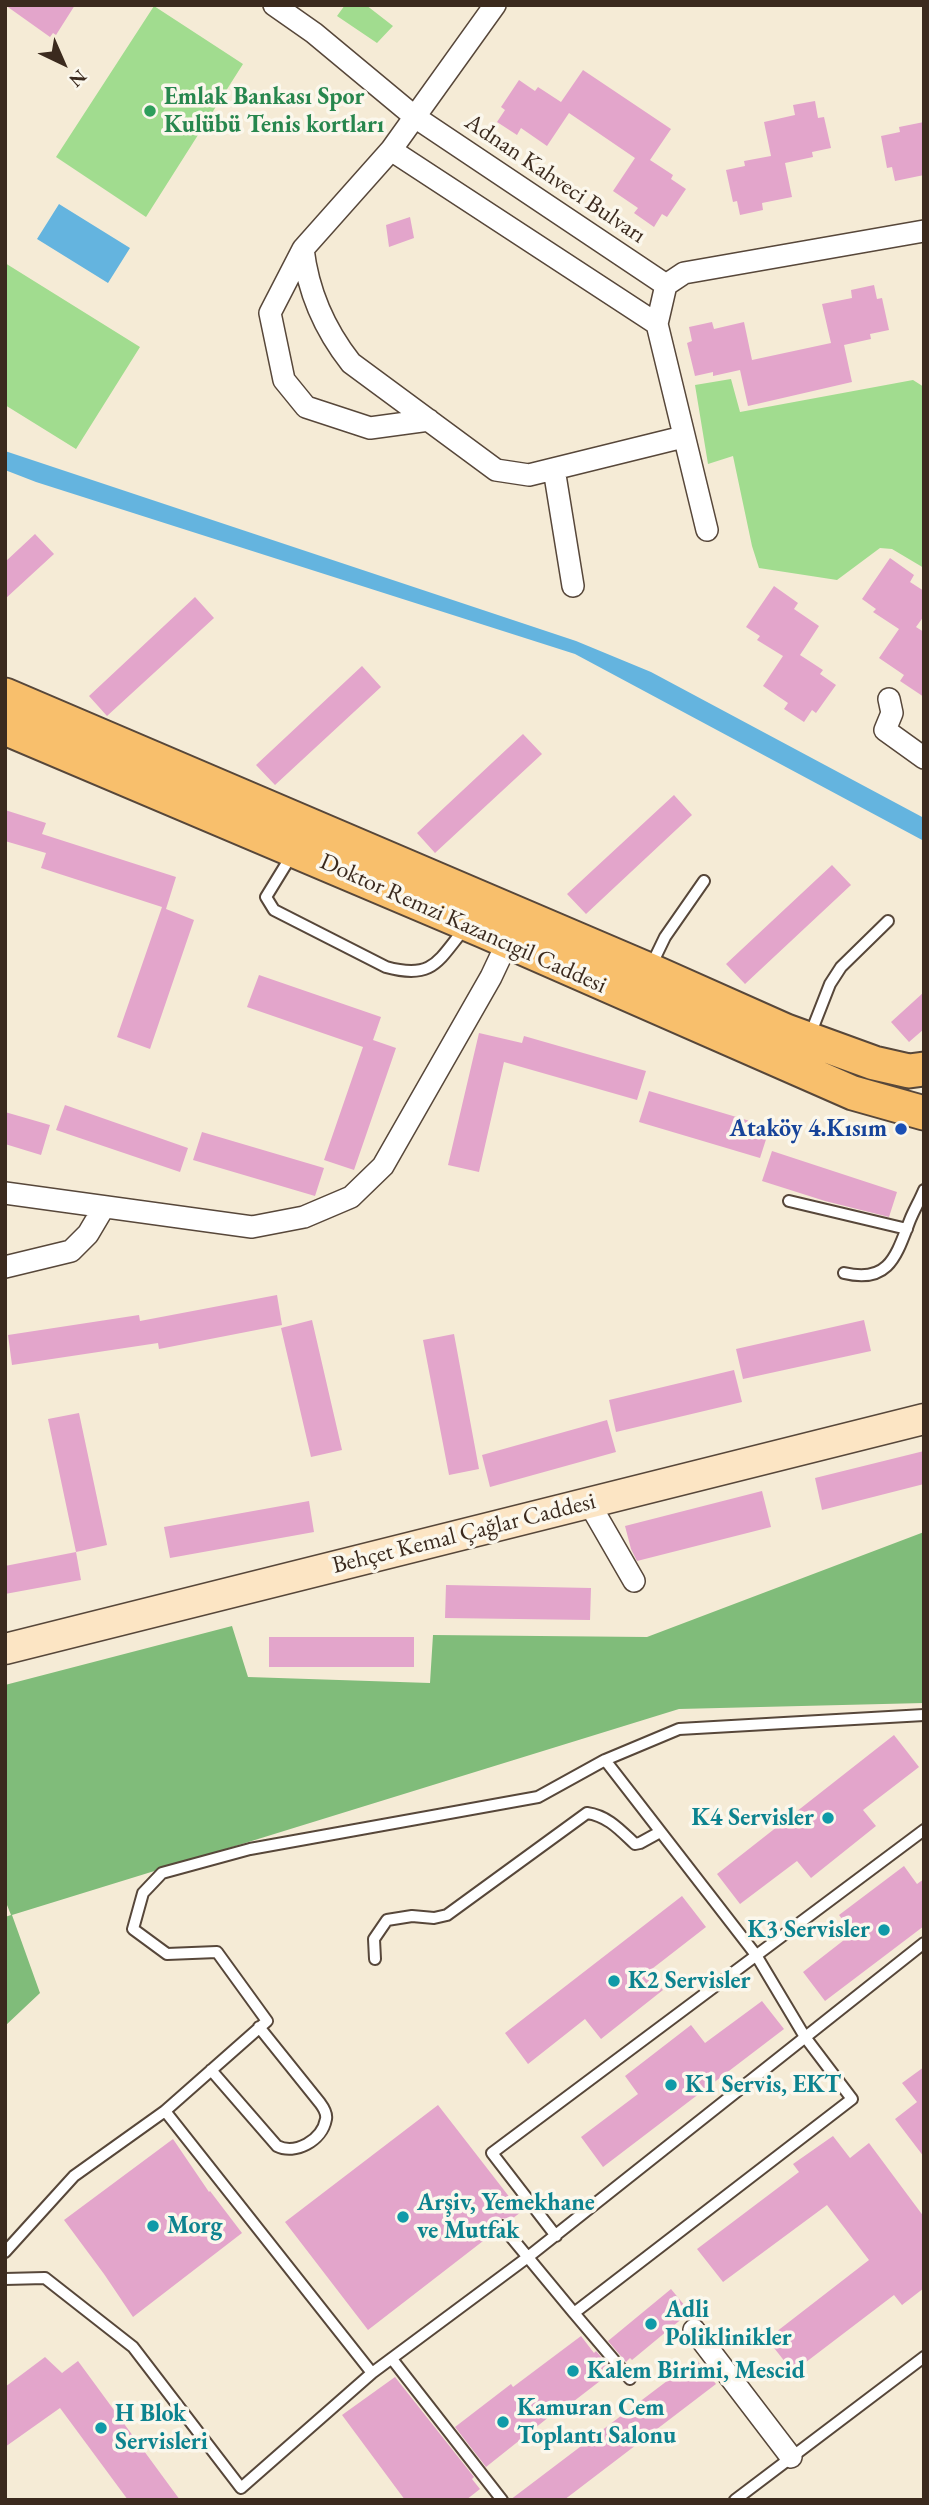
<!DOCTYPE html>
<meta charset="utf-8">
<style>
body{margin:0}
#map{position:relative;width:929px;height:2505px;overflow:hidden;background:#f5ebd6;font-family:"EB Garamond",serif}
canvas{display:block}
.frame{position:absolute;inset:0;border:7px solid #3b2a1e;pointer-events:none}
.north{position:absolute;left:28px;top:28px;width:70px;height:70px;-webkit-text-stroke:5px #fbf7ec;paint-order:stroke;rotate:136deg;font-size:19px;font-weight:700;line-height:28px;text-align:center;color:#3b2a1e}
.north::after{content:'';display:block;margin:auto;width:24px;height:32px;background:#3b2a1e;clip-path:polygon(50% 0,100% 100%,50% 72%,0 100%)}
</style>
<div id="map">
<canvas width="929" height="2505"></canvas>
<div class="frame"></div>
<div class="north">N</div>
</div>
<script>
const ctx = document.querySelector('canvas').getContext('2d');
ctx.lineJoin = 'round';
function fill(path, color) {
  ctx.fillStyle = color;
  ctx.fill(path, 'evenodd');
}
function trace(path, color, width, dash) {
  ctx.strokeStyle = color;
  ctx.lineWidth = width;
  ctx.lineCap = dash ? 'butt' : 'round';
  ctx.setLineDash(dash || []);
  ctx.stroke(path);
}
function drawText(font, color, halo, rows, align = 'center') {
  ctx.font = font + ' "EB Garamond",serif';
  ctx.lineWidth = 7;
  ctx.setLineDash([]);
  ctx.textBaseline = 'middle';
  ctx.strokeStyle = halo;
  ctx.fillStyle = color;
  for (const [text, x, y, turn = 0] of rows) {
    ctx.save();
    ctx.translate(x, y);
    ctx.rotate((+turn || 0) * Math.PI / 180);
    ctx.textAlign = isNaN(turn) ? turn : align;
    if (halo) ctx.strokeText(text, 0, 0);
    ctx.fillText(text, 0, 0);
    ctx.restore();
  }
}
fill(new Path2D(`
 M345,5h21l27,21 -16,17 -40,-27z
 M154,6l89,58 -97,153 -90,-60z
 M5,263l135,84 -64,102 -71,-44z
 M731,379l9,33 173,-32 11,7v181l-32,-19 -12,-1 -43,32 -78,-12 -7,-22 -19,-90 -25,8 -13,-79z`), '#a1dc8f');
fill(new Path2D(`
 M924,1532v171l-245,6 -667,206 28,78 -35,33v-109l6,-2 -6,-15v-215l227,-59 16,51 182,6 3,-48 214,2z`), '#80bc7a');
fill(new Path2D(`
 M59,204l71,44 -22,35 -71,-44z
 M5,451l571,190 75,31 273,146v23l-349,-187 -539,-172 -31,-12z`), '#64b4df');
fill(new Path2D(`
 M5,5h70l-19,30 -3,-2 -3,4z
 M583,70l88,59 -21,31 23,15 -2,4 15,10 -19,28 -5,-3 -8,13 -20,-14 4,-5 -25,-17 22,-33 -66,-45 -22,33 -26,-18 -4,7 -20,-13 8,-12 -4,-3 18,-27 16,11 3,-4 23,15z
 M815,101l3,17 6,-1 7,31 -19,4 1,5 -28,6 7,34 -30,6 1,7 -23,5 -3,-14 -4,1 -7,-32 19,-4 -1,-5 27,-5 -7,-34 31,-7 -2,-10z
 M924,122v53l-29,6 -3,-14 -5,1 -6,-32 19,-4 -1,-5z
 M410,217l4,21 -25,9 -3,-22z
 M874,285l3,14 5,-1 7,32 -19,4 1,5 -27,6 8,37 -104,24 -8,-36 -27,6v-4l-18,4 -8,-33 5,-2 -3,-14 23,-5 2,7 30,-7 8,38 79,-17 -9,-39 30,-6 -1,-8z
 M35,534l19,20 -49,45v-37z
 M890,558l24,17 -4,7 14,9v25l-8,11 8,5v65l-24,-16 4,-6 -25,-17 20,-29 -26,-17 3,-3 -14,-10z
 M774,586l24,17 -4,6 25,17 -19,29 23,15 -3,4 16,11 -20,28 -4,-3 -8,12 -20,-13 4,-6 -25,-17 20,-30 -26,-16 3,-4 -14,-9z
 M195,597l19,21 -107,98 -18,-20z
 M362,666l19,21 -106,98 -19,-20z
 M523,734l19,20 -107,99 -18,-20z
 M674,795l18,20 -106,99 -19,-20z
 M5,810l41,13 -4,11 134,43 -10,32 28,11 -44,129 -33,-12 45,-130 -121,-39 5,-15 -41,-12z
 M832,865l19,20 -106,99 -19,-20z
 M259,975l122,42 -8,23 23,8 -42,122 -30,-10 39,-113 -116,-40z
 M924,992v37l-15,13 -18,-20z
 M479,1033l43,10 2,-7 122,35 -9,29 -133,-38 -25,110 -31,-7z
 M649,1091l121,36 -10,31 -121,-36z
 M65,1105l123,43 -8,24 -124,-42z
 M5,1112l45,13 -9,30 -36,-11z
 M202,1132l122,36 -9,28 -122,-36z
 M772,1151l125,41 -8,25 -64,-16 -63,-20z
 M277,1295l5,30 -123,24 -1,-6 -146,22 -4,-30 131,-20 1,6z
 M312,1320l30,130 -31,7 -30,-129z
 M864,1320l7,31 -128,28 -7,-30z
 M454,1334l25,135 -30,6 -26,-135z
 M734,1370l8,32 -126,30 -7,-32z
 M79,1413l28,132 -31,7 -28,-133z
 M607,1420l9,32 -126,35 -8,-32z
 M924,1451v33l-102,26 -7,-32z
 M762,1491l9,36 -134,34 -6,-12 -6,-23z
 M309,1501l5,31 -144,26 -6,-31z
 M76,1552l5,28 -76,14v-28z
 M446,1585l145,3 -1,32 -145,-2z
 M269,1637h145v30h-145z
 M894,1735l25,32 -56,43 13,16 -65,52 -14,-17 -57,43 -23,-30z
 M904,1866l13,18 7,-5v47l-99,75 -22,-29 50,-39 -14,-18z
 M682,1896l24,31 -58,45 15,18 -62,49 -16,-20 -57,45 -23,-31z
 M762,2001l22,28 -181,138 -22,-30 57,-43 -13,-18 66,-51 14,18z
 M924,2067v90l-29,-38 22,-17 -15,-19z
 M438,2105l83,107 -13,10 -4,-4 -6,2 -4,4 2,7 -128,99 -83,-108z
 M833,2136l17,22 19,-15 55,74v71l-22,17 -8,-10 -101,77 -26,-33 102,-79 -42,-55 -104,77 -26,-33 102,-77 -6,-8z
 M173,2139l36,53 1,-1 32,42 -109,84 -29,-43 -40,-54z
 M671,2289l19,23 -58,48 -2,-2 -4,4 -18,-21z
 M581,2336l13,17 2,-2 17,20 -48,37 -1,-3 -78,62 -31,-40 56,-43 2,3z
 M45,2357l17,16 16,-12 102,139h-52l-68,-92 -55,39v-60z
 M696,2359l20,25 -152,116h-54z
 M395,2377l79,100 -2,2 8,10 -14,11h-61l-63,-85z`), '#e3a5cb');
const lane = new Path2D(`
 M293,853l-27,44 8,13 112,57c47,13 52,-6 79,-39
 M650,968l15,-31 39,-56
 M810,1035l20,-51 11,-17 47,-46
 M789,1201l118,28
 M844,1273c45,11 52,-17 66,-53 4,-10 10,-20 14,-30
 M375,1959l-1,-20 13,-19 25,-4 22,2 13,-3 140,-102c21,3 33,17 48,31l5,-1 20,-11
 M211,2070l66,76c18,9 45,-5 49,-27 1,-5 -3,-12 -6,-16l-61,-76
 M165,2111l207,262
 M502,2226l72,87 278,-214 -47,-62 -49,-82 -151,-195
 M556,2236l-64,-83 432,-323
 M5,2252l69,-76 91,-65 102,-90 -50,-69 -50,2 -34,-25 10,-36 19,-20 88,-24 288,-52 67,-37 74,-31 245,-14
 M5,2279l40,-1 88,69 108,141 131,-115 156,-116 396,-314
 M574,2313l56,66
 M392,2359l110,141
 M735,2500l189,-143`);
const street = new Path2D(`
 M274,5l40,28 101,84 251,168
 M495,5l-104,145 -88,99c5,42 22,81 48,114l145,107 33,5 154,-38
 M391,150l266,174
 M303,249l-33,64 14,67 22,27 64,21 59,-8
 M554,469l19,117
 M707,530l-50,-206 9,-39 18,-12 240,-42
 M889,699l3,14 -7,17 39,28
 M5,1193l247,34 52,-10 47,-20 32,-31 108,-189 16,-34
 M5,1267l66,-16 17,-17 16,-27
 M589,1503l45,78
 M694,2330l97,127`);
const secondary = new Path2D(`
 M5,1649l919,-230`);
const primary = new Path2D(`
 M5,695l644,275 137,61 88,32 35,8 15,-2
 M5,728l479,203 369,162 71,20`);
trace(lane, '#57473a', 14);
trace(street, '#57473a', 24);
trace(secondary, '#57473a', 33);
trace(primary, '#57473a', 37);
trace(lane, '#fff', 10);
trace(street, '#fff', 21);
trace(secondary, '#fce5c4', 30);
trace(primary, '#f8bf6c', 33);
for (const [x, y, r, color] of [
 [150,111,7,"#2e9e5b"],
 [901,1129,7,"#1a4fb4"],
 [828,1818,7,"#0f9aa8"],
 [884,1930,7,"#0f9aa8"],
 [614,1981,7,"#0f9aa8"],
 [671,2085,7,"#0f9aa8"],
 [403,2217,7,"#0f9aa8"],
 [153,2226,7,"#0f9aa8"],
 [651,2324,7,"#0f9aa8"],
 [573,2371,7,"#0f9aa8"],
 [503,2422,7,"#0f9aa8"],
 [101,2428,7,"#0f9aa8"]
]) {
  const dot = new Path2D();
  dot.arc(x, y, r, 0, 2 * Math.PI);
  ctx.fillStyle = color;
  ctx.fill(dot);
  trace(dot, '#fbf7ec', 2.5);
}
drawText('bold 24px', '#27864d', '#fbf7ec', [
 ["Emlak Bankası Spor",164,97],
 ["Kulübü Tenis kortları",164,125]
], 'left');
drawText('24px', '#3b2a1e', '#fbf7ec', [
 ["Adnan Kahveci Bulvarı",555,179,34],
 ["Doktor Remzi Kazancıgil Caddesi",463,924,24],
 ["Behçet Kemal Çağlar Caddesi",464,1534,-14]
]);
drawText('bold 24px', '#164399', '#fbf7ec', [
 ["Ataköy 4.Kısım",887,1129]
], 'right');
drawText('bold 24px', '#0d838f', '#fbf7ec', [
 ["K4 Servisler",814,1818,"right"],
 ["K3 Servisler",870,1930,"right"],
 ["K2 Servisler",628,1981],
 ["K1 Servis, EKT",685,2085],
 ["Arşiv, Yemekhane",417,2203],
 ["ve Mutfak",417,2231],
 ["Morg",167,2226],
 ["Adli",665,2310],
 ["Poliklinikler",665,2338],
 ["Kalem Birimi, Mescid",587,2371],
 ["Kamuran Cem",517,2408],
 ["Toplantı Salonu",517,2436],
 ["H Blok",115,2414],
 ["Servisleri",115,2442]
], 'left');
</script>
